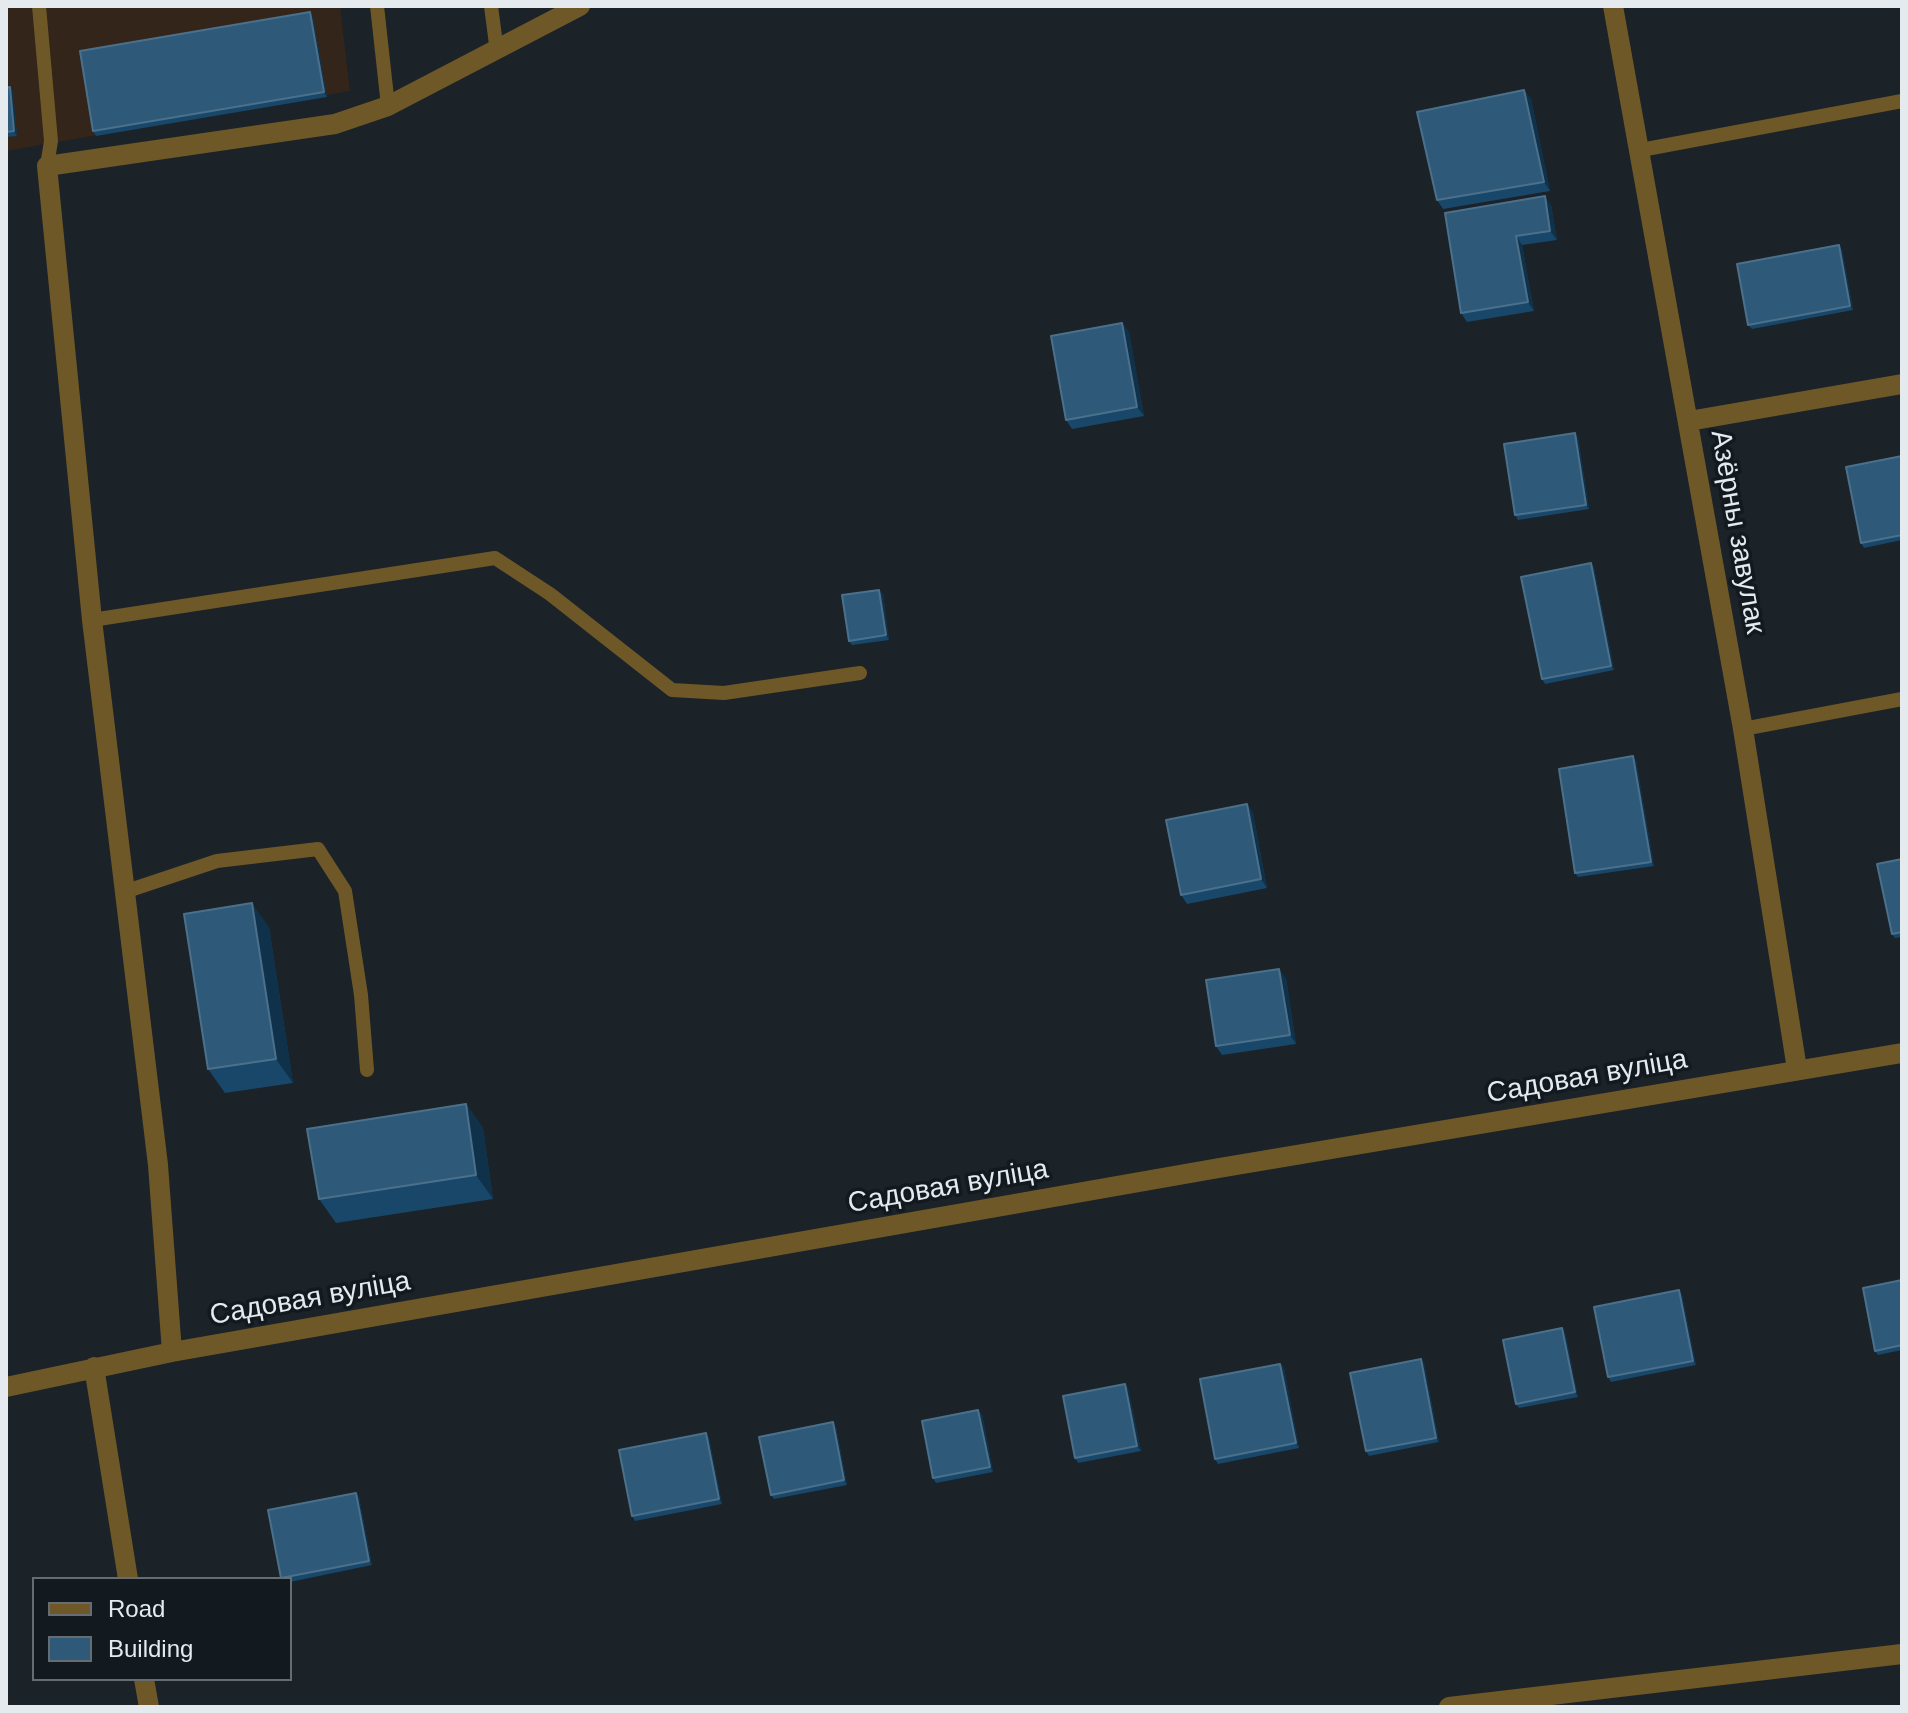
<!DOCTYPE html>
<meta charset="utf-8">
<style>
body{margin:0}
#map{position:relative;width:1908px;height:1713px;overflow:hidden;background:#1b2228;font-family:Helvetica,sans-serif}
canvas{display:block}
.frame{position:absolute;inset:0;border:8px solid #e5eaee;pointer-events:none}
.legend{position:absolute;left:32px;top:1577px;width:260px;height:104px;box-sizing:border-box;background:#12191f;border:2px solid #666d72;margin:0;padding:10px 14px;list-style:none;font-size:24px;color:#e5eaee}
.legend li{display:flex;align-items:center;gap:16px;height:40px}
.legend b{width:40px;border:2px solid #666d72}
</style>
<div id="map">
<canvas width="1908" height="1713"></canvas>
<div class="frame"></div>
<ul class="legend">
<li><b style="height:10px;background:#6f5827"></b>Road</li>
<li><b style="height:22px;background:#2e5978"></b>Building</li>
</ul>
</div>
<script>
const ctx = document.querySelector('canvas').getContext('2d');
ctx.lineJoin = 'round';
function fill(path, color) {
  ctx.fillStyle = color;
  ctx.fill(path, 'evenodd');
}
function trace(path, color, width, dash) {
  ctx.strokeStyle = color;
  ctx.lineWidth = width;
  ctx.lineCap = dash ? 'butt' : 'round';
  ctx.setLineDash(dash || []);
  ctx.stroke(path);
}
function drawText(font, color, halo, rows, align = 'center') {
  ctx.font = font + ' Helvetica,sans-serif';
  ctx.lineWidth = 7;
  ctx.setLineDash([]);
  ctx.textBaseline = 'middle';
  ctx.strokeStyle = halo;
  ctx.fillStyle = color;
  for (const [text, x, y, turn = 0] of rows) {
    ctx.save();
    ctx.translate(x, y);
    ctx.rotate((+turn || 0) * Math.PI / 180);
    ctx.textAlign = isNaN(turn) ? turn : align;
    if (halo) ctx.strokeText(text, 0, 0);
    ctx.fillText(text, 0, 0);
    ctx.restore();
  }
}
fill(new Path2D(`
 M6,6h334l10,85 -344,60z`), '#332519');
trace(new Path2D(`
 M39,6l12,135 -4,25
 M377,6l11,100
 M491,6l6,46
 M1641,150l261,-49
 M92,620l403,-62 55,36 122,96 52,3 136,-20
 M1743,729l159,-30
 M127,891l90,-30 101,-12 27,42 16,104 6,75`), '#6f5827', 14);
trace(new Path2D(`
 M1613,6l130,723 54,340
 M1689,421l213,-37
 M172,1352l-14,-187 -66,-545 -45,-454 288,-42 53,-18 192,-100
 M94,1367l34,212
 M6,1387l166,-35 1047,-184 683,-115
 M144,1679l5,28
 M1449,1707l453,-53`), '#6f5827', 20);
fill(new Path2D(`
 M310,12l3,5 14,80 -231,39 -3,-5z
 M10,87l3,5 4,44 -11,1v-49z
 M1524,90l7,9 19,92 -107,18 -6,-9z
 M1551,205l6,35 -35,5 12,66 -67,11 -6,-9 -16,-100z
 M1842,249l11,61 -101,19 -4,-4z
 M1122,323l7,9 15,84 -72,13 -6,-9z
 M1578,437l11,72 -71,11 -3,-5z
 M1902,456v84l-38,8 -3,-5z
 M1591,563l3,5 20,102 -69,14 -3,-5z
 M883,594l6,46 -37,5 -3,-4z
 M1636,760l18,106 -76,11 -3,-4z
 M1247,804l6,9 14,75 -80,16 -6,-9z
 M1902,859v78l-7,1 -3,-4z
 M269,927l24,156 -68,10 -17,-24z
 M1286,978l10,66 -74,11 -6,-9z
 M466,1104l17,24 10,71 -157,24 -17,-24z
 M1902,1280v70l-24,5 -3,-4z
 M1679,1290l3,5 14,70 -85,17 -3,-5z
 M1562,1328l3,4 13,65 -59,11 -3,-4z
 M1424,1363l15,79 -70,14 -3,-5z
 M1280,1364l4,4 15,80 -81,16 -3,-5z
 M1125,1384l3,4 13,63 -63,12 -3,-5z
 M982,1414l11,58 -57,11 -3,-5z
 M836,1427l11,58 -73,14 -3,-4z
 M709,1438l13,66 -87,17 -3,-5z
 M356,1493l3,4 13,68 -82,17v-3h-8z`), '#18476a');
fill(new Path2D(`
 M310,12l3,5 14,80 -3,-5z
 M10,87l3,5 4,44 -3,-5z
 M1524,90l7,9 19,92 -6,-9z
 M1545,196l6,9 6,35 -7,-9z
 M1516,236l6,9 12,66 -6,-9z
 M1839,245l3,4 11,61 -3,-4z
 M1122,323l7,9 15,84 -7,-9z
 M1575,433l3,4 11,72 -3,-4z
 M1591,563l3,5 20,102 -3,-4z
 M879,590l4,4 6,46 -3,-5z
 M1633,756l3,4 18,106 -3,-4z
 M1247,804l6,9 14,75 -6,-9z
 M252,903l17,24 24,156 -17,-24z
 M1279,969l7,9 10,66 -6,-9z
 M466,1104l17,24 10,71 -17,-24z
 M1679,1290l3,5 14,70 -3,-4z
 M1562,1328l3,4 13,65 -3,-5z
 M1421,1359l3,4 15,79 -3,-4z
 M1280,1364l4,4 15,80 -3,-5z
 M1125,1384l3,4 13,63 -4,-5z
 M978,1410l4,4 11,58 -3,-5z
 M833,1422l3,5 11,58 -3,-5z
 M706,1433l3,5 13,66 -3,-5z
 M356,1493l3,4 13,68 -3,-4z`), '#10314a');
const building = new Path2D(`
 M310,12l14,80 -231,39 -13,-80z
 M10,87l4,44 -8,1v-44z
 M1524,90l20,92 -107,18 -20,-88z
 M1545,196l5,35 -34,5 12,66 -67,11 -16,-100z
 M1839,245l11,61 -102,19 -11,-61z
 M1122,323l15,84 -71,13 -15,-84z
 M1575,433l11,72 -71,10 -11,-71z
 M1902,456v79l-41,8 -15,-76z
 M1591,563l20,103 -69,13 -21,-102z
 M879,590l7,45 -37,6 -7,-46z
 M1633,756l18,106 -76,11 -16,-104z
 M1247,804l14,75 -80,16 -15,-75z
 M1902,859v73l-10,2 -15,-70z
 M252,903l24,156 -68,10 -24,-155z
 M1279,969l11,66 -74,11 -10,-66z
 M466,1104l10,71 -157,24 -12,-70z
 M1902,1280v65l-27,6 -12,-63z
 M1679,1290l14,71 -85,16 -14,-70z
 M1562,1328l13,64 -59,12 -13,-64z
 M1421,1359l15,79 -70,13 -16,-78z
 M1280,1364l16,79 -81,16 -15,-80z
 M1125,1384l12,62 -62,12 -12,-62z
 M978,1410l12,57 -57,11 -11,-57z
 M833,1422l11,58 -73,15 -12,-58z
 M706,1433l13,66 -87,17 -13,-66z
 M356,1493l13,68 -88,17 -13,-68z`);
fill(building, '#2e5978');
trace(building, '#4b708b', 2);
drawText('28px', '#e5eaee', '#12191f', [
 ["Азёрны завулак",1737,532,80],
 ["Садовая вуліца",1587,1077,-10],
 ["Садовая вуліца",948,1187,-10],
 ["Садовая вуліца",310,1299,-10]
]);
</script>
